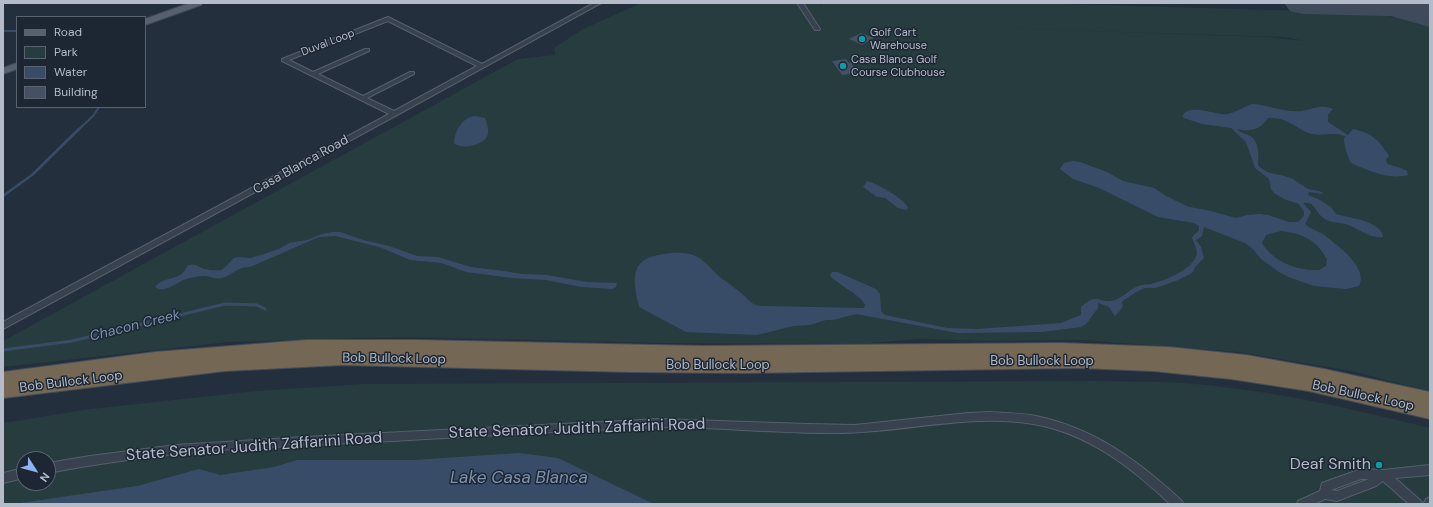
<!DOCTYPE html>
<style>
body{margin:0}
#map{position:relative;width:1433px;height:507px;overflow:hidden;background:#242f3e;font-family:"DM Sans",sans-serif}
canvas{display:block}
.frame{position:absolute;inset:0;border:4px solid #b4bcc9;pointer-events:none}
.legend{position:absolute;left:16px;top:16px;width:130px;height:92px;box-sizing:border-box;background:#1d2633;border:1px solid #59626f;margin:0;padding:5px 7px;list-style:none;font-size:12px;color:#b4bcc9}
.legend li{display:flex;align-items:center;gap:8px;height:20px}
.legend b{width:20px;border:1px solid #59626f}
.north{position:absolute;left:16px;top:451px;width:40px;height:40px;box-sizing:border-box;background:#1d2633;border:1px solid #59626f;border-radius:50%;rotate:126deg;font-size:11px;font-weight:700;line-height:16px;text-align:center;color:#b4bcc9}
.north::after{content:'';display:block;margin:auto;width:14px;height:18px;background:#8ab4f8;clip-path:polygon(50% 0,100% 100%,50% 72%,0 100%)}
</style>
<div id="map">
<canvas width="1433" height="507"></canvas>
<div class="frame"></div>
<ul class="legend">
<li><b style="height:5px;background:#56606e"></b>Road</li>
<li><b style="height:11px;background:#263c3f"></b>Park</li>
<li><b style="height:11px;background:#394c67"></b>Water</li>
<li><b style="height:11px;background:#455162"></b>Building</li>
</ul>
<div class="north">N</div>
</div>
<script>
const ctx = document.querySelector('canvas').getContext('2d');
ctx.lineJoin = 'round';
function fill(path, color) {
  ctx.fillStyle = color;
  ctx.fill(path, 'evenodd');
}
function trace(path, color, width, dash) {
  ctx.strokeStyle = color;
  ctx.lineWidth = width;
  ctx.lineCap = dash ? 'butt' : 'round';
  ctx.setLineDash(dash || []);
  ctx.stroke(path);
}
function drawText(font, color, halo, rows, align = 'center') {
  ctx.font = font + ' "DM Sans",sans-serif';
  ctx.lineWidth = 3;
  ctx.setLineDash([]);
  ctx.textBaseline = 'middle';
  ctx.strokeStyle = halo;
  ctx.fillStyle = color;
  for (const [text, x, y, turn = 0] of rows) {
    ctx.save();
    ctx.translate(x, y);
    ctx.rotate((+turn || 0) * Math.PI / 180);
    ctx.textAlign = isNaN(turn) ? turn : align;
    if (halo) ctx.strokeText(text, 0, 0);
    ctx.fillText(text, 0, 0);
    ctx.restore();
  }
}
fill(new Path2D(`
 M641,3h178l4,6 -3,-6h208l347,10 55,12v366l-79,-20 -112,-19 -156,-12 -96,1 -68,-2 -62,5 -195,-1 -260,-6 -174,5 -225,25v-26l515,-282 37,-4 -1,-7 29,-19zM996,28l289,9 19,4 -37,-4z
 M1097,381c29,1 57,0 85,2 84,6 167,25 248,45v76h-1427v-81l88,-14 166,-18 106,-7zM24,459h24v24h-24z`), '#263c3f');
fill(new Path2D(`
 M1252,104c17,1 33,9 50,7 13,-2 17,-7 31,-2l-5,5v8l20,13 5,-6c19,4 26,11 36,27l-3,3 1,5 14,4 6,3 1,4c-19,5 -39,-4 -57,-12 -4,-8 -7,-17 -7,-25l2,-1c-11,-7 -22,0 -34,-3 -17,-5 -23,-17 -44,-16 -8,12 -17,14 -31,11 4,5 8,4 13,7 9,4 9,21 8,29 9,11 23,8 35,14 4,3 13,9 16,10 6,2 11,1 15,5l-15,-2 -1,3 10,4 13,8 5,7c13,4 46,7 47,23 -14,2 -24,-9 -38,-13 -8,-2 -16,-1 -23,-7 -7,-6 -7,-16 -19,-14l8,9 -6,12c5,5 13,7 19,11 13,10 45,33 35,51l-13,3 -32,-3 -23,-8 -12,-6 -18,-13 -8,-10 -8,-6 -41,-16 -2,9 -6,4 5,7 3,11 -9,9 -2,5c-10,7 -23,11 -35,15 -4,2 -8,0 -12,1 -5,0 -21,11 -24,14l1,4 -4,6 -4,4 -6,-9 -11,-4v5l-11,15 -6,4 -39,5 -84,1 -102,-19 -23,6h-7l-16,5 -17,1 -36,9 -71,-3 -47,-25c-4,-18 -11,-43 12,-50 13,-4 30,-6 42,-2 12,4 19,16 28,23 7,5 14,10 20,15 8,6 8,11 19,13l104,2 1,-3c-3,-9 -26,-20 -35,-29l2,-4h5l39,17 4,5 1,17 4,4 62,13 30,1 84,-6 20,-8v-8c17,-16 18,-2 34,-7 11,-4 16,-13 27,-15 3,-1 6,0 9,-1 13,-3 46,-16 46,-32 -1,-6 -4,-10 -5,-15l7,-7v-4l-5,-3 -36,-6 -59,-29 -26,-9 -13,-10 4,-6 9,-2 7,1 27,10 16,9 31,7 12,8 23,11 18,3 29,8 11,-3 12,-1 9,1 21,7h9l6,-6v-4l-5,-8 -15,-5 -10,-6 -3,-4 -2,-10 -14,-11 -9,-26 -15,-14 -29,-4 -18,-6 -2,-2c9,-14 33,0 46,-2 8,-2 16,-7 24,-10zM1281,231c23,3 34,8 46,28l-1,7 -7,4c-21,1 -46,-8 -57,-27l4,-8z
 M475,116l10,2c2,5 4,12 3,16 -3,12 -27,16 -34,9 1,-13 8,-25 21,-27z
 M867,181c10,3 37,17 41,27l-2,2 -8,-2 -13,-10 -8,-1 -14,-10z
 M333,232h7l23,8 26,6 28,10 21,1 33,10 33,4 18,3 25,1 40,7 30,1 -1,4 -4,2 -31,-2 -35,-7 -34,-2 -46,-6 -24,-9 -32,-3 -28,-12 -46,-12 -17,1 -69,30c-13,0 -16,7 -28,11 -7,2 -11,-2 -17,-2 -6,0 -13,1 -19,3 -9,3 -21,15 -31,8 9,-12 27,-5 32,-21 9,-4 10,1 18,3 6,2 12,1 17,1l12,-12 4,-1 12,1 11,-3 18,-6 10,-6 18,-3 15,-6z
 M519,453l39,5 96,46h-641l124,-18 62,-17 21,6 54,-8 23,-7h117z`), '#394c67');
trace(new Path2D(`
 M3,31h14
 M78,130l15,-14 6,-9`), '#394c67', 2);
trace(new Path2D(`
 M3,196l29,-21 47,-46`), '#394c67', 2.5);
trace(new Path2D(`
 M3,350l69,-9 153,-37 32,1 8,4`), '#394c67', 3);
fill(new Path2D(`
 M1303,3h19l-3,3 -8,2 -5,-2z
 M1325,3h82l2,2 -3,3 -4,1 28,8v10l-36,-10 -6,-3 -5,2 -51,-7 -5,-2z`), '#3f4a5a');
fill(new Path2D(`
 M1284,3h146v14l-127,-3 -13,-3z`), '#3f4a5a');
fill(new Path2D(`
 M861,33l13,5 -12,7 -13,-6z
 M846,59l3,4 2,-1 5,11 -14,2 -10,-14z`), '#455162');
const minor = new Path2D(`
 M594,3h7l-204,112 -394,214v-7l386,-208 -107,-53v-2l106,-42 94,47zM388,21l89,45 -83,45 -27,-13 47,-24v-2h-4l-47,24 -45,-22 51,-23v-2h-4l-52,23 -24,-12z
 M797,3h6l17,26 -1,1h-4z
 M990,412c15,1 31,1 46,4 58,12 103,45 146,85l1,3h-13c-39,-37 -83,-71 -137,-80 -67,-11 -134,10 -202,9 -53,0 -107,-5 -161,-6 -25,0 -50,2 -75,3 -68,3 -135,7 -202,11 -58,3 -116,5 -173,9 -58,5 -115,12 -172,23v-10l42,-7 86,-11 128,-8 356,-18 148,5 47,1 113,-12z
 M1430,465v10l-35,3 26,23 1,3h-13l-26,-23 -7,5 -39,15 -12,-2 -11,5h-17l1,-3 22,-10 2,-8 39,-14 22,1zM1361,479h8l-32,12 -6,-1z
 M24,468v10l-21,5v-10z
 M1430,497v7h-7l3,-5z`);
const primary = new Path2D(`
 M190,3h12l-1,2 -56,20v-6z
 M17,63v6l-14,5v-6z`);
const motorway = new Path2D(`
 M306,340h110l288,6 357,-3 108,4 77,8 78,14 106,23v27l-121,-28 -78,-12 -78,-8 -73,-3 -336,5 -114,-1 -287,-7 -118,6 -222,27v-26l152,-20z`);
trace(minor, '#565f6c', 2);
trace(primary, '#414a57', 2);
trace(motorway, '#434c59', 2);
fill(minor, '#38414e');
fill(primary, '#56606e');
fill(motorway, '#746855');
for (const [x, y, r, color] of [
 [862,39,4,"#0f9aa8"],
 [843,66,4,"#0f9aa8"],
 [1379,465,4,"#0f9aa8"]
]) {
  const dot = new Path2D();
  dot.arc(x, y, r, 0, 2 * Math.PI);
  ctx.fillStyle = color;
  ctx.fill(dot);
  trace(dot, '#1d2633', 1.5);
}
drawText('11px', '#b4bcc9', '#1d2633', [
 ["Golf Cart",870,33],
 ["Warehouse",870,46],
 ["Casa Blanca Golf",851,60],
 ["Course Clubhouse",851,73]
], 'left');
drawText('11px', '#b4bcc9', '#1d2633', [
 ["Duval Loop",328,43,-21]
]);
drawText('13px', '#b4bcc9', '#1d2633', [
 ["Casa Blanca Road",301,165,-29],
 ["Bob Bullock Loop",394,359,1],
 ["Bob Bullock Loop",1042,362],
 ["Bob Bullock Loop",718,366],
 ["Bob Bullock Loop",71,382,-7],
 ["Bob Bullock Loop",1363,396,12]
]);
drawText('italic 14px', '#7c92b1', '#1d2633', [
 ["Chacon Creek",135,326,-14]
]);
drawText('16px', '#b4bcc9', '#1d2633', [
 ["State Senator Judith Zaffarini Road",577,429,-2],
 ["State Senator Judith Zaffarini Road",254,447,-4]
]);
drawText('16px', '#b4bcc9', '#1d2633', [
 ["Deaf Smith",1371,465]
], 'right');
drawText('italic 17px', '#7c92b1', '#1d2633', [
 ["Lake Casa Blanca",519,479]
]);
</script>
